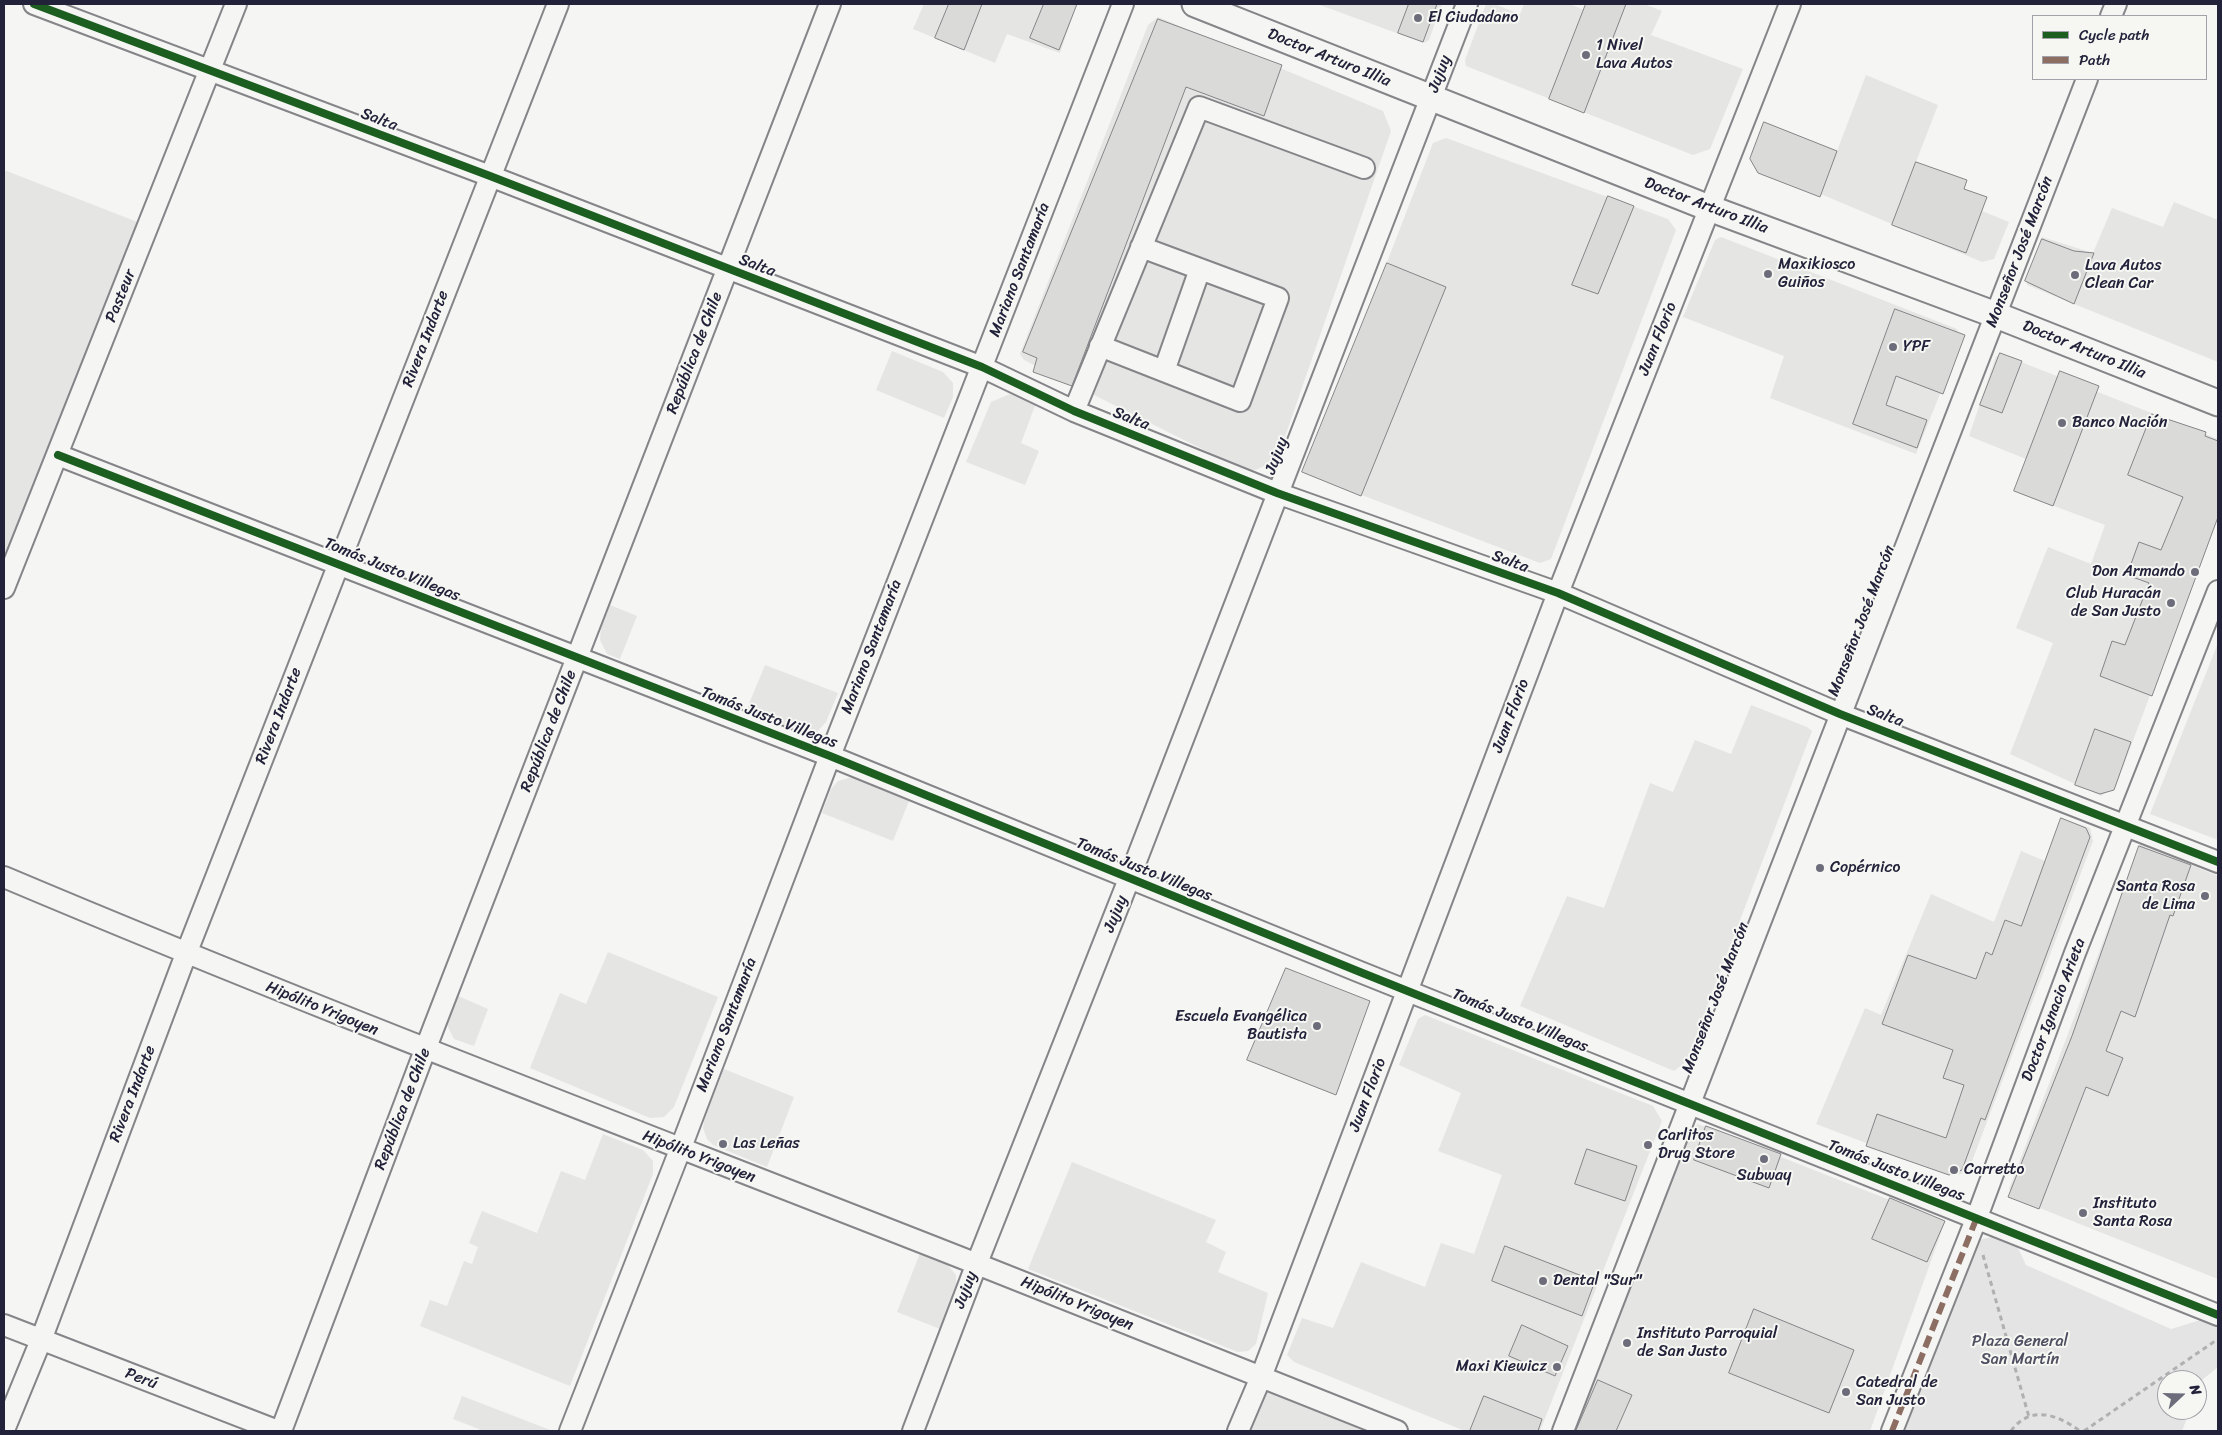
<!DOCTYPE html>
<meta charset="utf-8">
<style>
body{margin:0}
#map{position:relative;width:2222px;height:1435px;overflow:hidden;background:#f5f5f3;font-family:Sriracha,sans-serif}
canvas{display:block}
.frame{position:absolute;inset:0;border:5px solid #22223b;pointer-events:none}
.legend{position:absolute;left:2032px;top:15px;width:175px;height:65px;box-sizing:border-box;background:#f6f6f2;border:1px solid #a1a1a9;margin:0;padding:6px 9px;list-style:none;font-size:15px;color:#22223b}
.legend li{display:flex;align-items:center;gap:10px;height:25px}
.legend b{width:25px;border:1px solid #a1a1a9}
.north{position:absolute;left:2157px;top:1370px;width:50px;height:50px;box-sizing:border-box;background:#f6f6f2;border:1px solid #a1a1a9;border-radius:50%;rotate:69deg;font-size:14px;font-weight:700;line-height:20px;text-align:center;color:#22223b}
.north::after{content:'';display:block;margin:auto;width:18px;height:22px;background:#6c6c7b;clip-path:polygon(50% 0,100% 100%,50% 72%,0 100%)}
</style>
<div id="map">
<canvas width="2222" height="1435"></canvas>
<div class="frame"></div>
<ul class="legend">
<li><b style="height:6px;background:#1b5e20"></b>Cycle path</li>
<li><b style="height:6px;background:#8d6e63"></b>Path</li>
</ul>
<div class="north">N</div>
</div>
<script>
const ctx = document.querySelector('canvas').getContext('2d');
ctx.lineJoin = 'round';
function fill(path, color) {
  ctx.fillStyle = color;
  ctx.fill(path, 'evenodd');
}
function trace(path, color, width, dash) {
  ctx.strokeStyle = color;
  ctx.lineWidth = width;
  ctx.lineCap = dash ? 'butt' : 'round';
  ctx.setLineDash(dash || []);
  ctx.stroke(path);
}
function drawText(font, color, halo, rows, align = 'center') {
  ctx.font = font + ' Sriracha,sans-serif';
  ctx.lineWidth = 4;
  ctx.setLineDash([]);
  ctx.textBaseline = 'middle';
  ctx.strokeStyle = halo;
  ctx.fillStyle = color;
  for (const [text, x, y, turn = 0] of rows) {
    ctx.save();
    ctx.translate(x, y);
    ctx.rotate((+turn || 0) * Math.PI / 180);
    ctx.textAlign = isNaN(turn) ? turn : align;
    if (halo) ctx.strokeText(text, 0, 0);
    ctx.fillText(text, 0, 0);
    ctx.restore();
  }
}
fill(new Path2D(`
 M924,4h153l-17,49 -53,-19 -12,29 -82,-34z
 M1317,4h125l-13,36 -5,3z
 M1486,4h8l26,10 4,-10h46l14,6 2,-6h58l18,7 -11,24 92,34 -33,80 -17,6 -227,-89 -1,-6z
 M1158,17l225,94 8,20 -111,320 -10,12 -14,7 -14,-1 -218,-109 -4,-6 128,-329z
 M1866,75l72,30 -22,57 24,9 24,18 23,8 -5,14 27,11 -15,37 -12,3 -223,-94 -8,-15 13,-31 73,29z
 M1446,138l222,81 8,11 -125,329 -11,4 -228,-87 -6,-4 127,-329z
 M4,170l136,53 -129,331 -7,-3z
 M2174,202l44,18v142l-191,-77v-5l15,-43 51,16 19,-45 51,19z
 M1721,237l236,92 4,12 -45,113 -146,-56 14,-42 -101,-39 32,-77z
 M892,351l51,21 10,11v14l-9,21 -68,-28z
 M2003,355l215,84v75l-102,272 -15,10 -91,-42 43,-111 -37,-15 32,-81 43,17 14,-39 -91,-34 12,-32 -57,-23 27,-80z
 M1010,394l26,9 -15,40 18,8 -14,34 -59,-23 25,-60z
 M610,605l27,11 -17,43 -13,-5 -7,-14 1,-12z
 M2218,643v197l-68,-26z
 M765,665l73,28 -12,29 -10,11h-13l-57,-22z
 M1751,705l56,22 5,4 -126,331 -12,9 -154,-65 47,-110 37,12 46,-125 23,9 22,-52 36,14z
 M860,775l51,21 -18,45 -71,-28 9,-24 7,-8z
 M2061,818l29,10 3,13 -125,331 -15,4 -137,-52 49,-116 16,7 50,-121 63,28 27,-71 24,10z
 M2140,844l78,32v403l-201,-80 -8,-10z
 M608,952l110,45 -44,110 -10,10 -14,1 -120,-50 30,-75 26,11z
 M456,995l32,14 -14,37 -20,-7 -7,-14 2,-12z
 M1425,1015l228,91 9,15 -122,310h-75l-171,-69 -7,-7 15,-37 31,10 28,-66 64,25 16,-44 33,11 28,-79 -64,-24 23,-58 -62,-28 19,-46z
 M724,1069l70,28 -27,70 -54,-22 -6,-6 -4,-11 2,-11z
 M1698,1124l247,98 -75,209h-296l116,-300z
 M603,1134l40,16 10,11v13l-83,212 -150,-60 10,-26 17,6 17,-45 8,3 6,-17 -9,-4 13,-32 55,22 24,-62 24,9z
 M1072,1162l144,58 -10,22 20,10 -8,20 50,21 -12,51 -8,7 -10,1 -210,-83z
 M920,1253l26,10 10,12v9l-16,45 -43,-17z
 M1274,1389l95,42h-123l13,-34z
 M462,1396l91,35h-74v-2l-26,-10z`), '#e5e5e4');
fill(new Path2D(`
 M1992,1237l26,11 8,17 145,64 33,-10 14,5v43l-16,13 -5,13v-13h-30v30h23l-8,21h-280l76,-191z`), '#e4e4e4');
const building = new Path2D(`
 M949,4h33l-18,46 -29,-12z
 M1044,4h33l-18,46 -29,-12z
 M1409,4h28l-14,38 -25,-9z
 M1586,4h40l-42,109 -35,-14z
 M1158,19l124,46 -18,51 -78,-29 -114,299 -39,-14 4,-14 -14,-6z
 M1764,122l73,29 -17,46 -62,-24 -8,-14z
 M1916,162l51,18 -3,9 23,8 -21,56 -74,-28z
 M1608,196l26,10 -36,88 -26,-9z
 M2042,239l32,12 20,2 -20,51 -49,-23z
 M1387,263l59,24 -85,209 -59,-24z
 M1895,309l70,26 -22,59 -47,-18 -10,29 41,15 -10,28 -64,-24z
 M2000,353l22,8 -20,52 -22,-8z
 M2060,371l39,15 -46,120 -39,-15z
 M2152,414l54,18 -1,4 13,5v76l-66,179 -52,-20 12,-35 13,4 24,-62 -22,-8 12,-33 22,8 22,-53 -55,-22z
 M2095,729l36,13 -17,48 -14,4 -25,-9z
 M2061,818l25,10 4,9 -105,283 -4,-2 -19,52 -13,5 -83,-29 11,-32 69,24 18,-53 -21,-7 10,-28 -71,-26 26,-69 68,24 10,-27 6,3 13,-35 16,6z
 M2139,846l52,19 -18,51 -3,-1 -35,102 -14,-6 -15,40 17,7 -15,38 -22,-9 -47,122 -31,-12 64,-161z
 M1286,968l84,33 -34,94 -89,-35z
 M1706,1126l75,28 -12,34 -75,-28z
 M1587,1149l50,17 -12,35 -50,-17z
 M1890,1198l55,23 -18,41 -55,-23z
 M1505,1246l90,35 -13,35 -90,-35z
 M1754,1309l100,41 -25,63 -100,-40z
 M1522,1325l46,21 -13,30 -46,-20z
 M1598,1380l34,15 -16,36h-40z
 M1484,1396l58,23 -4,12h-68z`);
fill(building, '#dadad9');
trace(building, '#858589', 1);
const minor = new Path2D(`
 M34,4l456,172 492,191 92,44 203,82 281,100 282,121 378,148
 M2111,16l5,-12
 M1100,346l140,55 38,-103 -137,-51
 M1164,371l36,-102
 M1074,411l125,-304 165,61
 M58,455l772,301 530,216 858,343
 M4,588l232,-584
 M4,877c322,136 648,259 973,387 140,55 280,112 420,167
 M4,1325l274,106
 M4,1430l37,-90 145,-386 372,-950
 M281,1431l144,-381 405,-1046
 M570,1431l110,-281 150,-394 293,-752
 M913,1431l64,-168 152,-384 338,-875
 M1238,1431l23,-54 297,-784 232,-589
 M1563,1431l524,-1352
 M1892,1431l85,-214 98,-264 143,-362`);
const major = new Path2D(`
 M1195,4l514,204 287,107 222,88`);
trace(minor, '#858589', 24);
trace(major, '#858589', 29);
trace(new Path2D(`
 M1983,1255l46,162
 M2011,1431c20,-27 47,-16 69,0
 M2084,1431l134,-92`), '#b0b0b2', 3, [5, 4]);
trace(minor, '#f5f5f3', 20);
trace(major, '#f5f5f3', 25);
trace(new Path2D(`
 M1892,1431l85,-214`), '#8d6e63', 6, [12, 6]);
trace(new Path2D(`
 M34,4l456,172 492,191 92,44 203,82 281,100 282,121 378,148
 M58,455l772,301 530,216 858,343`), '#1b5e20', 8);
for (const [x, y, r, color] of [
 [1418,18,5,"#6c6c7b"],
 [1586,55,5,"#6c6c7b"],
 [1768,274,5,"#6c6c7b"],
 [2075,275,5,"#6c6c7b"],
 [1893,347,5,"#6c6c7b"],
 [2062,423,5,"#6c6c7b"],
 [2195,572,5,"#6c6c7b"],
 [2171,603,5,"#6c6c7b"],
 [1820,868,5,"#6c6c7b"],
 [2205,896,5,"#6c6c7b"],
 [1317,1026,5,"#6c6c7b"],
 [723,1144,5,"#6c6c7b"],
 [1648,1145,5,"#6c6c7b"],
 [1764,1159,5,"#6c6c7b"],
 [1954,1170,5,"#6c6c7b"],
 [2083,1213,5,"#6c6c7b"],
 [1543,1281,5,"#6c6c7b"],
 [1627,1343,5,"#6c6c7b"],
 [1557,1367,5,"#6c6c7b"],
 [1846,1392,5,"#6c6c7b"]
]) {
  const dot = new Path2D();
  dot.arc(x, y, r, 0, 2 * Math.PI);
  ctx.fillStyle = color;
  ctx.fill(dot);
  trace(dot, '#f6f6f2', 2);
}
drawText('16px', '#22223b', '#f6f6f2', [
 ["El Ciudadano",1428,18],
 ["1 Nivel",1596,46],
 ["Lava Autos",1596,64],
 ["Maxikiosco",1778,265],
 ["Guiños",1778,283],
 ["Lava Autos",2085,266],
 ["Clean Car",2085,284],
 ["YPF",1903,347],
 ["Banco Nación",2072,423],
 ["Don Armando",2185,572,"right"],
 ["Club Huracán",2161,594,"right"],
 ["de San Justo",2161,612,"right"],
 ["Copérnico",1830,868],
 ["Santa Rosa",2195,887,"right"],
 ["de Lima",2195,905,"right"],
 ["Escuela Evangélica",1307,1017,"right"],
 ["Bautista",1307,1035,"right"],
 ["Carlitos",1658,1136],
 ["Drug Store",1658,1154],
 ["Las Leñas",733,1144],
 ["Carretto",1964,1170],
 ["Subway",1764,1176,"center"],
 ["Instituto",2093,1204],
 ["Santa Rosa",2093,1222],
 ["Dental \"Sur\"",1553,1281],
 ["Instituto Parroquial",1637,1334],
 ["de San Justo",1637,1352],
 ["Maxi Kiewicz",1547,1367,"right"],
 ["Catedral de",1856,1383],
 ["San Justo",1856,1401]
], 'left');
drawText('16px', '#22223b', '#f6f6f2', [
 ["Doctor Arturo Illia",1329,58,22],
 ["Jujuy",1440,74,-69],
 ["Salta",379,120,21],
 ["Doctor Arturo Illia",1706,206,21],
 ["Monseñor José Marcón",2020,252,-69],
 ["Salta",757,266,21],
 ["Mariano Santamaría",1020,270,-69],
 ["Pasteur",121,296,-68],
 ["Rivera Indarte",426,339,-69],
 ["Juan Florio",1658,339,-68],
 ["Doctor Arturo Illia",2084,350,22],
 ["República de Chile",695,353,-69],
 ["Salta",1131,419,22],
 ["Jujuy",1277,456,-69],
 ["Salta",1510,562,20],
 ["Tomás Justo Villegas",392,570,22],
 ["Monseñor José Marcón",1862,621,-69],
 ["Mariano Santamaría",872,647,-69],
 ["Rivera Indarte",279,716,-69],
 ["Juan Florio",1511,716,-69],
 ["Salta",1885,716,21],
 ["Tomás Justo Villegas",769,718,21],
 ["República de Chile",549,731,-69],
 ["Tomás Justo Villegas",1144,870,22],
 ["Jujuy",1116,914,-68],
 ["Monseñor José Marcón",1716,998,-69],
 ["Hipólito Yrigoyen",322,1009,22],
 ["Doctor Ignacio Arieta",2054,1010,-69],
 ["Tomás Justo Villegas",1520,1021,22],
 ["Mariano Santamaría",727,1025,-69],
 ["Rivera Indarte",133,1094,-69],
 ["Juan Florio",1368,1095,-69],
 ["República de Chile",403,1109,-69],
 ["Hipólito Yrigoyen",699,1157,21],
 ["Tomás Justo Villegas",1896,1171,21],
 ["Jujuy",966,1290,-69],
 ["Hipólito Yrigoyen",1077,1304,22],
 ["Perú",141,1379,21]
]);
drawText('16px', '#4f4f62', '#f6f6f2', [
 ["Plaza General",2020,1342],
 ["San Martín",2020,1360]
]);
</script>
